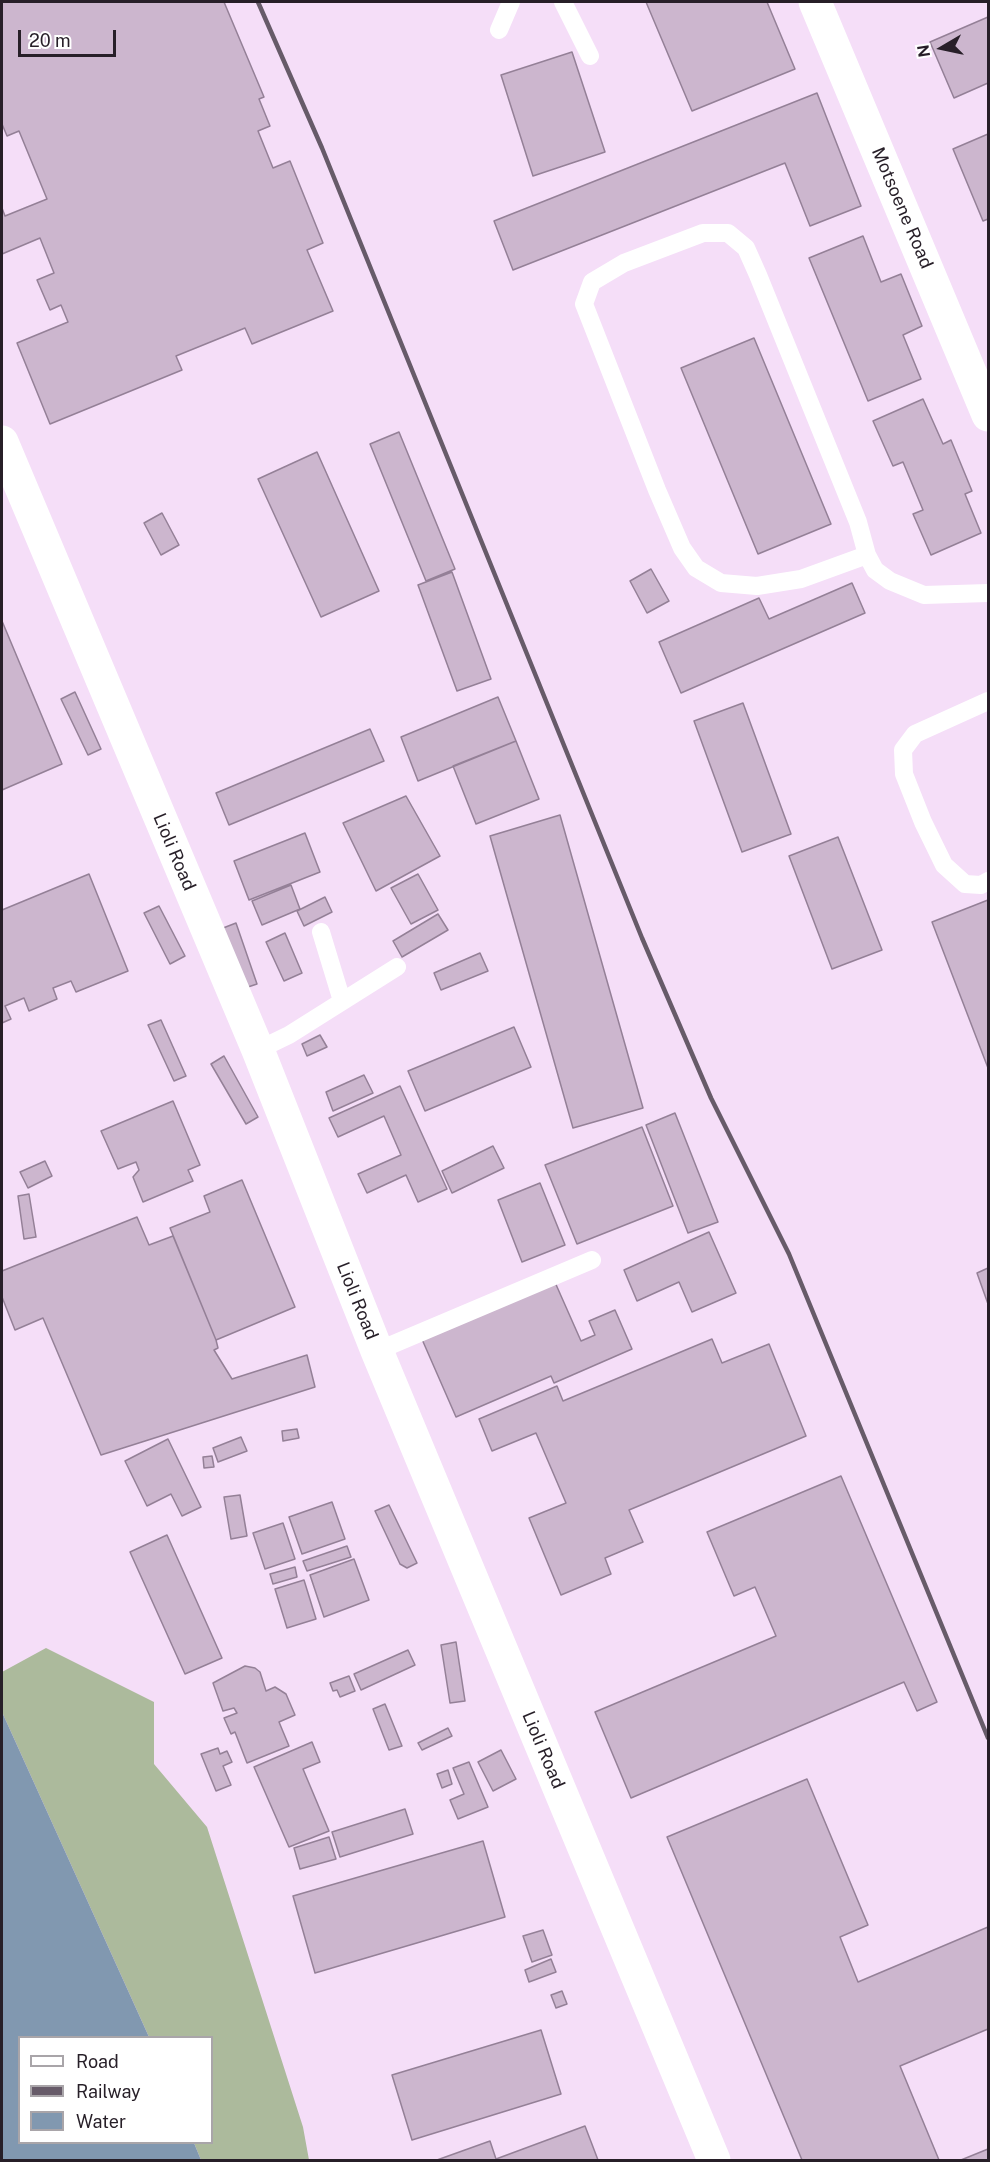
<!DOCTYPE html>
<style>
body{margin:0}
#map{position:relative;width:990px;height:2162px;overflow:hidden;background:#f5def8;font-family:"Public Sans",sans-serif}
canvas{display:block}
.frame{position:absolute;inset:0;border:3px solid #271f28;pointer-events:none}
.legend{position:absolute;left:18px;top:2036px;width:195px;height:108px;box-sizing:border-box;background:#fff;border:2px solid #a9a5a9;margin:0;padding:8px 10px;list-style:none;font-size:18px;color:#271f28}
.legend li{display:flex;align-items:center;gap:12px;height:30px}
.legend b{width:30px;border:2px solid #a9a5a9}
.north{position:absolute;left:912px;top:18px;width:60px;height:60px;-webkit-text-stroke:4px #fff;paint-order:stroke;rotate:261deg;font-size:16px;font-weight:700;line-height:24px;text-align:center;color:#271f28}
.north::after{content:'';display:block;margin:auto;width:21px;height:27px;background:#271f28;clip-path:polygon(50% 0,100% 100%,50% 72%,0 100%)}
.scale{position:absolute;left:18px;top:30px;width:98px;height:27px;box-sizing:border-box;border:3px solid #271f28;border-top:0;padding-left:8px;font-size:18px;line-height:21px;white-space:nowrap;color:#271f28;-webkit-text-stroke:4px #fff;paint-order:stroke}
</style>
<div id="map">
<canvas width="990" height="2162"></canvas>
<div class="frame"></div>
<ul class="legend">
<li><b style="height:8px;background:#fff"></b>Road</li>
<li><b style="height:8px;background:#675b69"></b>Railway</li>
<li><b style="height:16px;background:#8198b0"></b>Water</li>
</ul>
<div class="north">N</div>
<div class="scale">20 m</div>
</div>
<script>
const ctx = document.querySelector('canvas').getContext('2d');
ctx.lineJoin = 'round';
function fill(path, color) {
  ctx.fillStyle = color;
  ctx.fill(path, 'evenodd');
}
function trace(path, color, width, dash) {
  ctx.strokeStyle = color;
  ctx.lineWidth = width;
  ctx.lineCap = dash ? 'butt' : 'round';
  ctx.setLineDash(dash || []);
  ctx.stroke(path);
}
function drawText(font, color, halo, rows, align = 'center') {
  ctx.font = font + ' "Public Sans",sans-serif';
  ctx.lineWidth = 4.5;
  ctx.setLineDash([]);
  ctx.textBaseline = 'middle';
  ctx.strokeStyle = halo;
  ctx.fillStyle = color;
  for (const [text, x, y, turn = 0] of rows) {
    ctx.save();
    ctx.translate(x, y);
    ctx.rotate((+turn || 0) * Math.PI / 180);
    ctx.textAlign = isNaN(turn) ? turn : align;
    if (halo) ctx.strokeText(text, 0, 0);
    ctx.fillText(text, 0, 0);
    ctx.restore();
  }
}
fill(new Path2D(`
 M46,1648l108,54v62l53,63 96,300 6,33h-108l-7,-17 18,-1v-104l-63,-1 -147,-325v-40z`), '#acba9c');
fill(new Path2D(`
 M2,1712l147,325 -129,1v104l174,1 7,17h-199z`), '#8198b0');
const building = new Path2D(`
 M2,2h222l40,95 -5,2 11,27 -12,5 15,37 17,-7 33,82 -16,7 26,61 -81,33 -7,-16 -69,28 6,14 -132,54 -33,-81 51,-21 -7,-17 -11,5 -13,-30 17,-7 -14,-35 -38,16v-46l3,8 42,-17 -28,-68 -12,5 -5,-12z
 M646,2h121l28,67 -103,42z
 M988,17v66l-34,15 -24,-56z
 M572,52l33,100 -72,24 -32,-101z
 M817,93l44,113 -51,20 -25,-63 -272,107 -19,-49z
 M988,134v85l-5,2 -30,-72z
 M863,236l18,46 20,-8 21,52 -19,9 18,44 -53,22 -59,-143z
 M754,338l77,186 -73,30 -77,-186z
 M923,399l20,45 8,-4 21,51 -7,3 16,39 -50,22 -18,-41 10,-4 -20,-48 -10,4 -20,-45z
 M399,432l56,137 -29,12 -56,-137z
 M317,452l62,139 -58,26 -63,-138z
 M162,513l17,32 -18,10 -17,-32z
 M651,569l18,32 -22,12 -17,-32z
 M452,572l39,107 -34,12 -39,-106z
 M852,583l13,30 -184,80 -22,-51 100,-44 10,21z
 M2,621l60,143 -60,26z
 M75,692l26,57 -13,6 -27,-56z
 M498,697l18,44 -98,40 -17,-44z
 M743,703l48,131 -49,18 -48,-131z
 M370,729l14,32 -155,64 -13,-32z
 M516,741l23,58 -63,25 -23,-58z
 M406,796l34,60 -64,35 -33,-68z
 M560,815l83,293 -70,20 -83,-292z
 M305,833l15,39 -71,28 -15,-39z
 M838,837l44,113 -50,19 -43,-113z
 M89,874l39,97 -52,21 -5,-11 -18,7 4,11 -28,12 -5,-13 -19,8 6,13 -9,4v-113z
 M418,874l20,36 -27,14 -20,-36z
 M291,885l9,24 -38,16 -10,-24z
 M325,897l7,15 -28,14 -7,-15z
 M988,900v168l-56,-146z
 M159,906l26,50 -15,8 -26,-51z
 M438,914l10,16 -46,27 -9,-16z
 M236,923l21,61 -18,6 -21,-60z
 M285,933l17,40 -18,8 -18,-39z
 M480,953l8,18 -47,19 -7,-17z
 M161,1020l25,56 -12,5 -26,-56z
 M514,1027l17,40 -106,44 -17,-40z
 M320,1035l7,12 -20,9 -5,-12z
 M224,1056l34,61 -12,7 -35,-60z
 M364,1075l9,18 -40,18 -7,-19z
 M400,1086l47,103 -29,13 -12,-27 -39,18 -9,-19 43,-19 -17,-39 -46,21 -9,-19z
 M173,1101l27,64 -12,5 5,11 -50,21 -10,-25 6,-7 -3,-8 -18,7 -17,-38z
 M675,1113l43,109 -30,11 -42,-108z
 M642,1127l31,79 -96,38 -32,-79z
 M493,1146l11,22 -52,25 -10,-22z
 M45,1161l7,15 -24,12 -8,-16z
 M242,1180l53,127 -79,33 -46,-112 40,-16 -6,-16z
 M540,1183l25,62 -43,17 -24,-62z
 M29,1194l7,43 -12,2 -6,-43z
 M137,1217l12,28 24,-9 43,104 2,8 -4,2 18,29 75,-24 8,32 -214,68 -58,-137 -28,12 -13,-33v-26z
 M709,1232l27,61 -44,19 -13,-30 -42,19 -13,-31z
 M988,1268v36l-11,-31z
 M554,1280l27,61 14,-6 -6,-14 26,-11 17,39 -78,34 -3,-7 -95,41 -35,-80z
 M712,1339l10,24 47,-19 37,92 -177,74 14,32 -38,16 6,16 -50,21 -32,-77 37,-15 -30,-70 -44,18 -13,-32 78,-33 6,15z
 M297,1429l2,9 -16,3 -1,-10z
 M241,1437l6,14 -29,11 -5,-14z
 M168,1439l33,68 -19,9 -11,-22 -24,12 -22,-45z
 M212,1456l2,11 -10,1 -1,-11z
 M841,1476l96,226 -20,9 -13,-29 -273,116 -36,-86 181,-76 -21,-49 -21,9 -27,-64z
 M240,1495l7,41 -16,3 -7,-42z
 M332,1502l13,37 -43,15 -13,-37z
 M389,1505l28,58 -10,5 -7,-4 -25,-53z
 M283,1523l12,36 -30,10 -12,-36z
 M167,1535l55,123 -37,16 -55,-122z
 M347,1546l4,11 -44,14 -4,-10z
 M354,1559l15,41 -45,17 -14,-42z
 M295,1567l2,10 -24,7 -3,-10z
 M304,1580l12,39 -29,9 -12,-39z
 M456,1642l9,59 -15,2 -9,-58z
 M408,1650l7,15 -54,25 -7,-16z
 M245,1666l10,2 5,4 6,19 9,-4 11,7 9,21 -16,7 10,24 -42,17 -12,-31 -4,2 -7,-16 13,-5 -3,-5 -11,3 -10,-28z
 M349,1676l6,15 -15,6 -3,-7 -4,1 -3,-8z
 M385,1704l17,42 -13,4 -16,-41z
 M448,1728l4,8 -30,14 -4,-7z
 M312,1742l8,20 -17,7 26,62 -40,16 -35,-80z
 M218,1748l2,6 7,-3 5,11 -9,4 8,19 -15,6 -15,-37z
 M501,1750l15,29 -23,12 -15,-29z
 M469,1762l19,45 -30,12 -8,-19 14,-6 -11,-26z
 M448,1770l4,14 -10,4 -5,-14z
 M807,1779l61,146 -28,12 18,45 130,-55v102l-88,37 39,94h-137l-135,-323z
 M405,1809l8,25 -73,23 -8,-25z
 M329,1837l7,22 -36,10 -6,-21z
 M483,1841l22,76 -190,56 -22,-77z
 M543,1930l9,25 -20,7 -9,-26z
 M551,1959l5,13 -27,10 -4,-12z
 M562,1991l5,13 -11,4 -5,-13z
 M541,2030l20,64 -149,46 -20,-65z
 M585,2126l13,34h-161l53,-19 6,18z
 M988,2149v11h-27z`);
fill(building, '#ccb6ce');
trace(building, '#948097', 1.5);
trace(new Path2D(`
 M563,2l27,54
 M499,30l12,-28
 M867,555l-66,24 -44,7 -36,-3 -25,-15 -14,-20 -25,-58 -73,-186 8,-22 32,-19 79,-30h25l18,15 12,27 100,247 9,33 8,15 15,11 34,14 64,-2
 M988,701l-73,33 -12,16 1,24 19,48 21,43 21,19 16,1 7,-4
 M321,932l21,69
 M258,1050l31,-15 108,-68
 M377,1351l215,-91`), '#fff', 18);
trace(new Path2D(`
 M815,2l173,413
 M2,442l256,608 119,301 337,809`), '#fff', 33);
trace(new Path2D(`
 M258,2l64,146 320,790 69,160 78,156 199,484`), '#675b69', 4.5);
drawText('18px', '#271f28', '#fff', [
 ["Motsoene Road",902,208,67],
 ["Lioli Road",174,852,67],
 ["Lioli Road",357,1301,68],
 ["Lioli Road",543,1750,67]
]);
</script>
